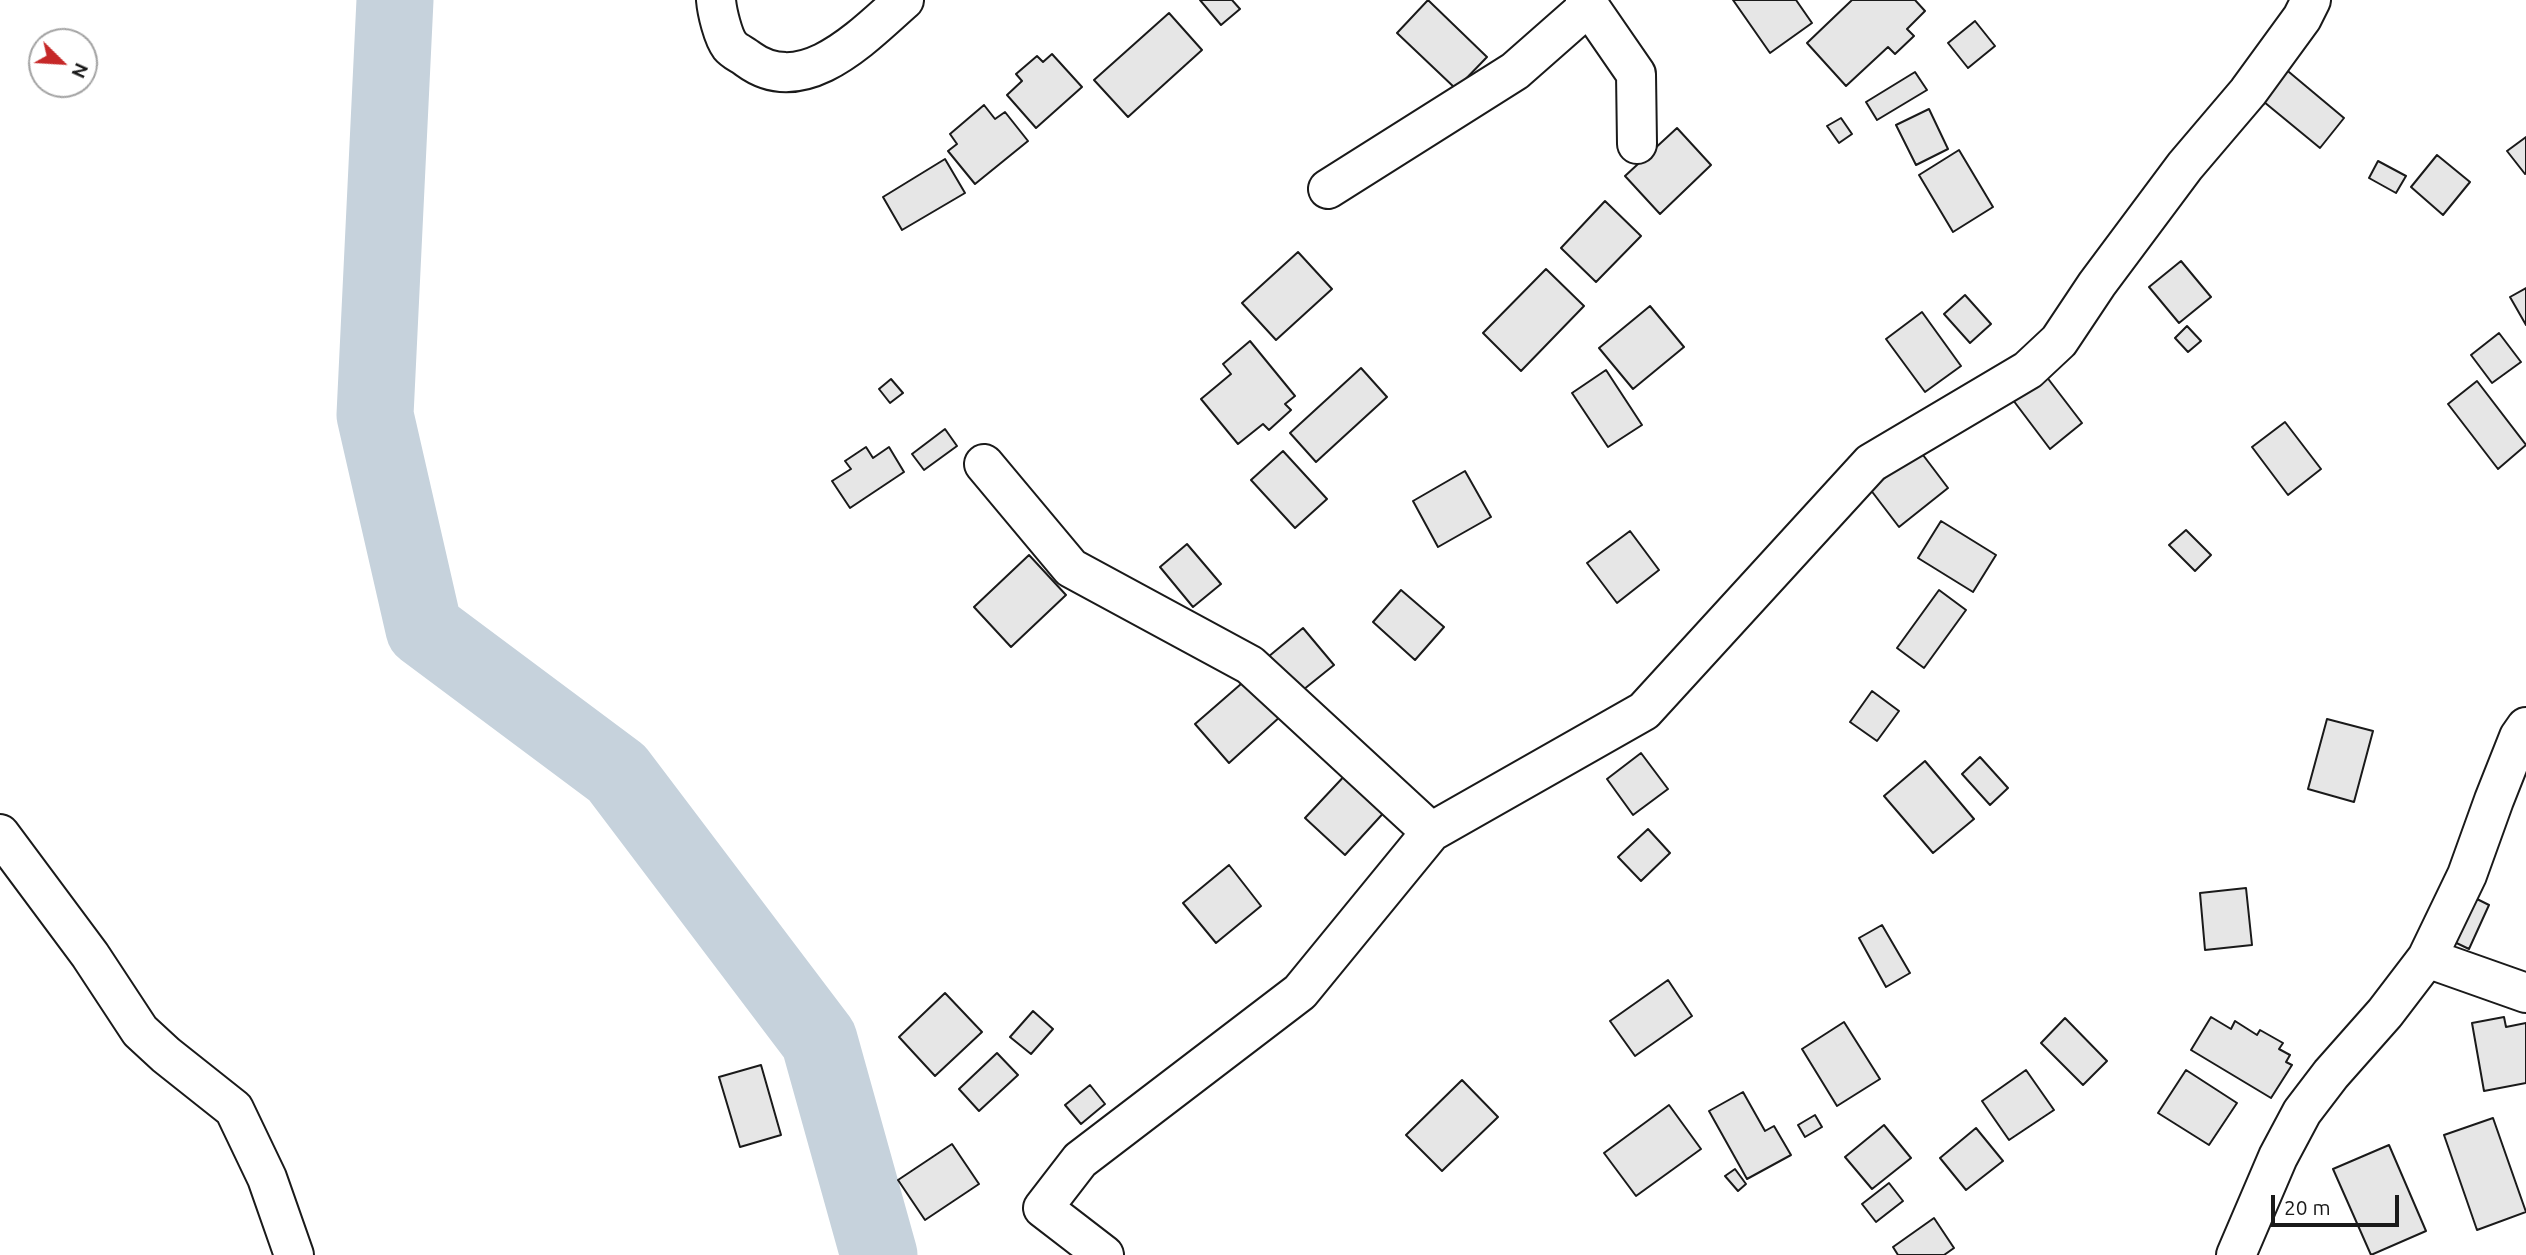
<!DOCTYPE html>
<style>
body{margin:0}
#map{position:relative;width:2526px;height:1255px;overflow:hidden;background:#fff;font-family:Ubuntu,sans-serif}
canvas{display:block}
.north{position:absolute;left:28px;top:28px;width:70px;height:70px;box-sizing:border-box;background:#fff;border:2px solid #a3a3a3;border-radius:50%;rotate:114deg;font-size:19px;font-weight:700;line-height:28px;text-align:center;color:#1a1a1a}
.north::after{content:'';display:block;margin:auto;width:24px;height:32px;background:#c62828;clip-path:polygon(50% 0,100% 100%,50% 72%,0 100%)}
.scale{position:absolute;left:2271px;top:1195px;width:128px;height:32px;box-sizing:border-box;border:4px solid #1a1a1a;border-top:0;padding-left:9px;font-size:21px;line-height:24px;white-space:nowrap;color:#1a1a1a;-webkit-text-stroke:5px #fff;paint-order:stroke}
</style>
<div id="map">
<canvas width="2526" height="1255"></canvas>
<div class="north">N</div>
<div class="scale">20 m</div>
</div>
<script>
const ctx = document.querySelector('canvas').getContext('2d');
ctx.lineJoin = 'round';
function trace(path, color, width, dash) {
  ctx.strokeStyle = color;
  ctx.lineWidth = width;
  ctx.lineCap = dash ? 'butt' : 'round';
  ctx.setLineDash(dash || []);
  ctx.stroke(path);
}
function fill(path, color) {
  ctx.fillStyle = color;
  ctx.fill(path, 'evenodd');
}
trace(new Path2D(`
 M395,0l-20,415 49,214 193,144 202,267 60,215`), '#c6d2dc', 77);
const building = new Path2D(`
 M1200,0h32l8,9 -19,16z
 M1428,0l59,57 -31,32 -59,-56z
 M1733,0h63l16,23 -42,30z
 M1852,0h63l10,11 -18,18 7,7 -19,18 -7,-7 -42,39 -39,-43z
 M1169,13l33,37 -74,67 -34,-37z
 M1975,21l20,25 -27,22 -20,-25z
 M1052,54l30,33 -46,41 -29,-33 15,-14 -6,-7 21,-18 6,6z
 M2283,67l61,51 -24,30 -62,-51z
 M1915,72l12,18 -50,30 -11,-18z
 M984,105l11,14 10,-7 23,29 -53,43 -27,-33 9,-7 -7,-10z
 M1929,109l19,40 -32,16 -20,-40z
 M1841,118l11,16 -13,9 -12,-17z
 M1677,128l34,37 -51,49 -35,-38z
 M2526,137v36l-1,1 -18,-23z
 M1959,150l34,57 -40,25 -34,-57z
 M2437,155l33,27 -27,33 -32,-28z
 M945,159l20,34 -63,37 -19,-33z
 M2378,161l28,15 -10,17 -27,-15z
 M1605,201l36,35 -45,46 -35,-34z
 M1298,252l34,37 -56,51 -34,-37z
 M2181,261l30,36 -32,26 -30,-36z
 M1546,269l38,37 -63,65 -38,-38z
 M2526,288v37l-16,-28z
 M1965,295l26,29 -21,19 -26,-29z
 M1650,306l34,41 -51,42 -34,-41z
 M1922,312l39,54 -36,26 -39,-53z
 M2187,326l14,15 -13,11 -13,-14z
 M2499,333l22,29 -29,21 -21,-28z
 M1250,341l45,55 -10,8 6,6 -22,20 -6,-6 -25,20 -37,-45 30,-25 -8,-10z
 M1361,368l26,29 -71,65 -26,-29z
 M1606,370l36,55 -34,22 -36,-54z
 M2046,376l36,47 -32,26 -37,-49z
 M891,379l12,14 -13,10 -11,-14z
 M2477,381l49,64 -28,24 -50,-65z
 M2285,422l36,47 -33,26 -36,-48z
 M945,429l12,17 -33,24 -12,-16z
 M866,447l7,11 16,-11 15,25 -54,36 -18,-27 19,-12 -6,-8z
 M1283,451l44,48 -32,29 -44,-48z
 M1920,451l28,37 -49,39 -29,-38z
 M1465,471l26,46 -53,30 -25,-46z
 M1941,521l55,34 -23,37 -55,-34z
 M2186,530l25,25 -16,16 -26,-26z
 M1630,531l29,39 -42,33 -30,-40z
 M1187,544l34,40 -28,23 -33,-40z
 M1029,555l37,40 -55,52 -37,-40z
 M1401,590l43,37 -29,33 -42,-38z
 M1939,590l27,20 -42,58 -27,-20z
 M1303,628l31,37 -36,29 -30,-37z
 M1249,677l33,38 -53,48 -34,-39z
 M1872,691l27,20 -22,30 -27,-19z
 M2327,719l46,12 -19,71 -46,-13z
 M1641,753l27,36 -35,26 -26,-36z
 M1980,757l28,31 -18,17 -28,-31z
 M1925,761l49,58 -41,34 -49,-57z
 M1349,771l39,37 -43,47 -40,-37z
 M1648,829l22,24 -29,28 -23,-24z
 M1229,865l32,41 -45,37 -33,-40z
 M2246,888l6,57 -47,5 -5,-57z
 M2467,894l22,11 -20,44 -23,-11z
 M1882,925l28,48 -24,14 -27,-49z
 M1668,980l24,36 -57,40 -25,-35z
 M945,993l37,39 -47,44 -36,-39z
 M1033,1011l20,18 -22,25 -21,-17z
 M2211,1017l20,12 4,-8 22,14 3,-5 23,13 -4,6 11,6 -4,7 6,3 -21,33 -80,-48z
 M2504,1017l2,10 20,-4v60l-42,8 -12,-68z
 M2065,1018l42,43 -24,24 -42,-42z
 M1844,1022l36,57 -43,27 -35,-57z
 M997,1053l21,22 -39,36 -20,-22z
 M761,1065l20,70 -41,12 -21,-70z
 M2026,1070l28,40 -45,30 -27,-39z
 M2186,1070l51,33 -28,42 -51,-32z
 M1462,1080l36,37 -56,54 -36,-36z
 M1090,1085l15,19 -24,20 -16,-19z
 M1743,1092l22,39 9,-5 17,29 -44,24 -38,-68z
 M1669,1105l32,44 -65,47 -32,-43z
 M1815,1115l7,12 -17,10 -7,-12z
 M2493,1118l33,94 -49,18 -33,-95z
 M1884,1125l27,33 -39,31 -27,-32z
 M1976,1128l27,33 -37,29 -26,-32z
 M952,1144l27,40 -54,36 -27,-40z
 M2389,1145l37,86 -55,24 -38,-86z
 M1735,1169l11,15 -8,7 -13,-15z
 M1889,1183l14,18 -27,21 -14,-18z
 M1934,1218l20,30 -10,7h-46l-5,-8z`);
fill(building, '#e6e6e6');
trace(building, '#1a1a1a', 2);
const minor = new Path2D(`
 M716,0c1,12 7,37 14,46 4,5 13,9 18,13 56,41 116,-24 156,-59
 M1585,0l51,74 1,70
 M1328,189l187,-118 75,-66
 M984,464l87,104 179,97 181,167
 M0,834l90,121 50,76 26,24 68,54 33,69 27,77
 M2427,958l99,35
 M1104,1255l-61,-47 37,-48 220,-168 131,-160 213,-121 227,-248 157,-93 31,-29 38,-57 88,-118 63,-74 54,-74 9,-18
 M2236,1255l42,-98 24,-45 29,-38 54,-61 42,-55 40,-83 27,-75 25,-63 7,-10`);
trace(minor, '#1a1a1a', 42);
trace(minor, '#fff', 38);
</script>
